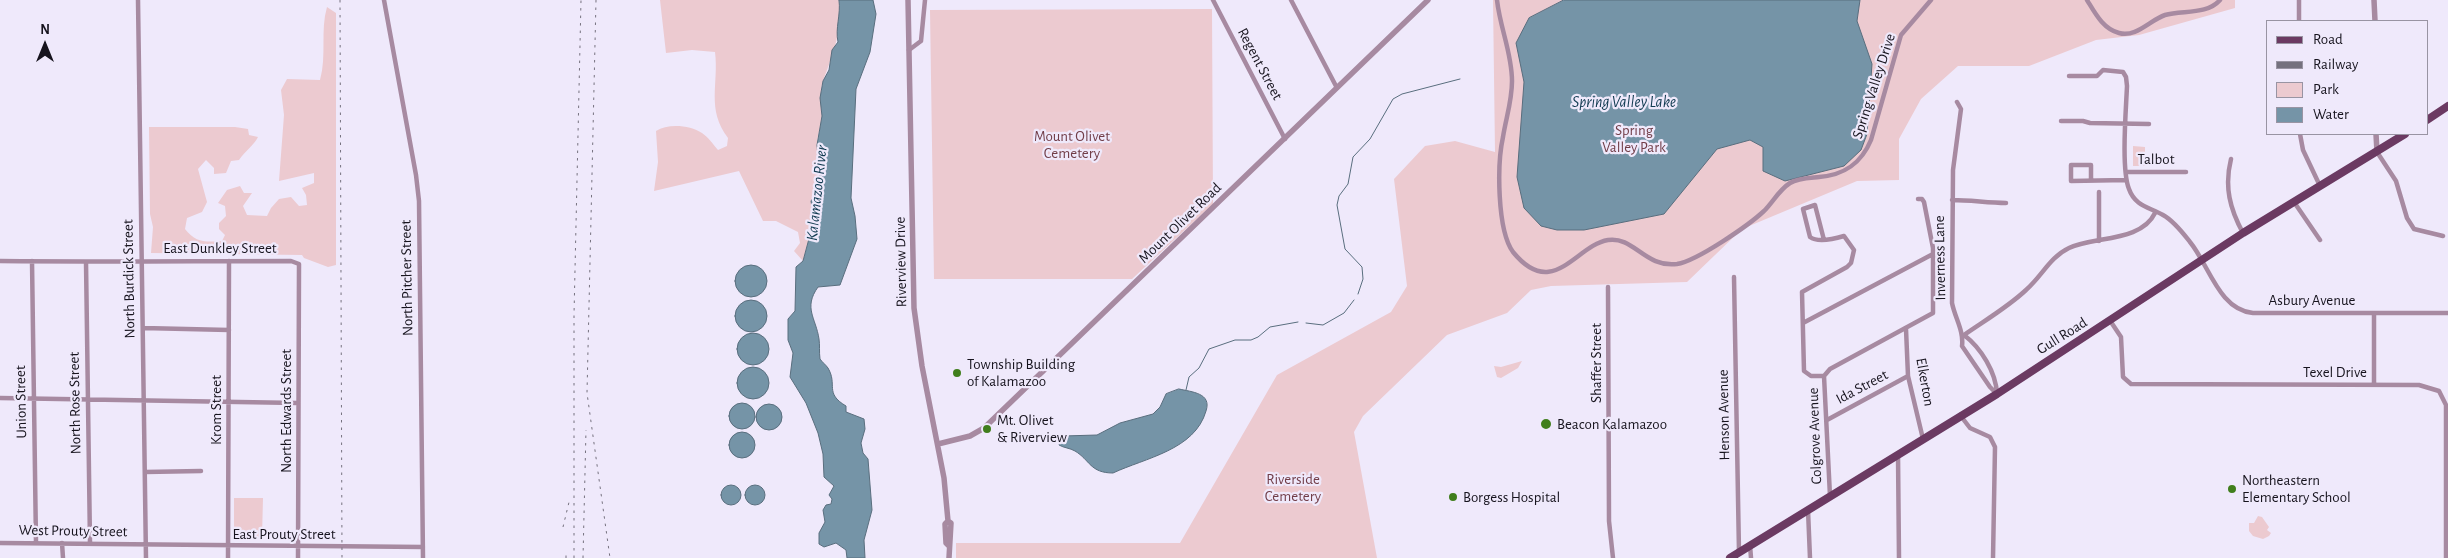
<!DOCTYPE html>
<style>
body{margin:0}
#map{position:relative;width:2448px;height:558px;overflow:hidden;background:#efe9fb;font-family:"Alegreya Sans",sans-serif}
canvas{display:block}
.legend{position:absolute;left:2266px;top:20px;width:162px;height:115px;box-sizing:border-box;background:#efe9fb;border:1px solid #9994a3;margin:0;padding:6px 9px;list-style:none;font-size:15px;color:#17141e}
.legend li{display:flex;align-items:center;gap:10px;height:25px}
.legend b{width:25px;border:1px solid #9994a3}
.north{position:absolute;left:20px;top:20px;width:50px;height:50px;-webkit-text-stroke:4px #efe9fb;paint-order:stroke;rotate:0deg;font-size:14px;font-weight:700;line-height:20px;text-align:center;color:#17141e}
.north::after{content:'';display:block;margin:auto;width:18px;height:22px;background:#17141e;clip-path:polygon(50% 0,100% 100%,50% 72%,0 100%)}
</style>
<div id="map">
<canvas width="2448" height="558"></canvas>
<ul class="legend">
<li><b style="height:6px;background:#6b3a62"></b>Road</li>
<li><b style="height:6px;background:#75717e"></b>Railway</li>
<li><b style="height:14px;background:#eccad0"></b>Park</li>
<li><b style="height:14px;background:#7594a7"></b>Water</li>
</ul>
<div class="north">N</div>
</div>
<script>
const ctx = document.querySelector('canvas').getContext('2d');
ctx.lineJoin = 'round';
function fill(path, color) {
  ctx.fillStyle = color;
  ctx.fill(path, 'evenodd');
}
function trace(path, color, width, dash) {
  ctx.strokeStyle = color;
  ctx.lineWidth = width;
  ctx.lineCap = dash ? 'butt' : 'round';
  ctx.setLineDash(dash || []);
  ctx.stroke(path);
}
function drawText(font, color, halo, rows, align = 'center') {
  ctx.font = font + ' "Alegreya Sans",sans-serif';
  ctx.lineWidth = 4.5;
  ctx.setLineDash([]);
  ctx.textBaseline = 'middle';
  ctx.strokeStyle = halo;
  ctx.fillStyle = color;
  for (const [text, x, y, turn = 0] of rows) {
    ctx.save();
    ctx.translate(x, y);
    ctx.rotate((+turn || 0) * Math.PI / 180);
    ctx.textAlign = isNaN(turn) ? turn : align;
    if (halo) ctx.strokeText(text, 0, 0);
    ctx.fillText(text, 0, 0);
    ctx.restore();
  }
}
fill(new Path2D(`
 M660,0h179c5,26 -7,57 -16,81 -4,12 -1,22 -1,34 0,10 -5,20 -5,30 -1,23 9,34 -6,56l3,19 -11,41 -9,-10 6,-8 -2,-11 -22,-11h-13l-24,-50 -85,20 4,-29 -2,-31c12,-8 34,-6 46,2 6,4 11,11 16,17l9,-4 1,-8c-22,-29 -9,-54 -13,-86l-23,-2 -26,3z
 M1493,0h742v8l-96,27 -43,5 -67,26h-71l-37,33 -22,40v41l-42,1 -115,48 -55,53 -136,4 -20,4 -24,23 -60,22 -84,81 -9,16 23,126h-421v-15h224l97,-168 114,-63 16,-26 -13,-107 31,-33 30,-5 40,11z
 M327,7l9,6v252l-8,2 -24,-9 -2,-3 -151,-2 2,-26 -3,-13 -1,-87h86l13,2 1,6 9,2c-4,8 -13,14 -19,23l-8,1 -5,12 -12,1v-6l-8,-8 -8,9 9,33 -5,10 -15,6 -2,11c11,14 20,13 37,12l3,-6 -6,-6v-6l7,-7 -1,-10 -7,-3 9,-13 13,-4 4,7h8l-9,13 4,9 20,1 4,-8 8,-9 12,-2 8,9 8,-1 -1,-10 -4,-7 12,-5v-10l-35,8 5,-66 -3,-25 6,-11 33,1c7,-25 0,-49 7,-73z
 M1212,9l1,195 -81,75h-198l-4,-269z
 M2133,146l12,1v19h-12z
 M1522,361l-4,7 -17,10 -4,-1 -3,-11 7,1z
 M234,498h29l-1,39h-28z
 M2258,516l4,1 7,10 -2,3 4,3 -2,3 -6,3 -10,-3 -4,-5v-8h5z`), '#eccad0');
const water = new Path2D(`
 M839,0h34l3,14 -6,38 -14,37 -5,109 4,18 2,23 -17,46 -22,2c-15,21 -2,31 1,52 1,6 0,13 1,20 2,3 6,6 8,9 10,17 -4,25 18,38v6l18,7 1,10 -4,14 2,10 5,6 4,51 -8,30 1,18h-18l-1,-8 -10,-7 -12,4 -5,-3v-11l6,-11 -2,-12 3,-5 5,-1 1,-5 -3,-4 5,-9 -10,-9 -1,-23 -5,-21 -12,-30 -16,-26 3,-24 -5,-13v-21l7,-8 1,-44 7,-6 11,-41 -3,-19 7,-11 2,-11 -3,-34 5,-29 -2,-18 3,-17 6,-11 3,-20 6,-8c-3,-14 3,-27 1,-42z
 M1564,0h296l-3,21 15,43 -5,70 -6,16 -17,16 -59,15 -22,-10v-24l-13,-7 -33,9 -53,65 -80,16h-27l-16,-4 -17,-18 -7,-31 7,-95 -8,-39 13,-25z
 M735 281a16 16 0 1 1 32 0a16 16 0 1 1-32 0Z
 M735 316a16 16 0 1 1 32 0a16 16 0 1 1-32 0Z
 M737 349a16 16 0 1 1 32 0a16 16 0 1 1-32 0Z
 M737 383a16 16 0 1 1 32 0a16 16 0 1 1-32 0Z
 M1179,389c13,3 33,4 27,22 -11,39 -61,47 -93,62 -23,0 -23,-13 -38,-22 -5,-3 -11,-3 -16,-6l4,-9 34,-1 23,-12 33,-9 7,-7 6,-13z
 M729 416a13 13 0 1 1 26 0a13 13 0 1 1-26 0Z
 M756 417a13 13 0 1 1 26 0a13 13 0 1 1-26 0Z
 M729 445a13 13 0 1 1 26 0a13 13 0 1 1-26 0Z
 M721 495a10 10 0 1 1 20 0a10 10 0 1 1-20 0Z
 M745 495a10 10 0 1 1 20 0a10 10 0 1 1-20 0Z`);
fill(water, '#7594a7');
trace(water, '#596e7e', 1);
trace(new Path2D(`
 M1358,294l5,-15 -1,-12 -17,-18 -8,-44 2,-9 9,-12 5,-27 17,-18 23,-40 9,-5 58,-15
 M1306,323l17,2 21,-12 10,-13
 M1186,390l3,-13 10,-9 10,-19 26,-9h16l7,-3 12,-10 28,-5`), '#596e7e', 1);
trace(new Path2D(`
 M138,0l8,558
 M384,0l32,175 3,26 4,357
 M1213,0l72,139
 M1291,0l46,88
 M1497,0c3,28 15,53 15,81 0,20 -6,37 -9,56 -6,27 -6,93 10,115 40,49 63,-7 95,-12 26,-4 37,28 69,24 20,-3 72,-39 87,-53 9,-9 15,-21 26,-28 8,-5 19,-5 29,-6 25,-2 42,-13 52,-37l30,-105 30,-35
 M2087,0c8,13 16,29 32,33 17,5 31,-13 46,-18 18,-5 42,0 55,-15
 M2299,0v21
 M909,50l12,-9 4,-41
 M2069,76h28l6,-6 20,2 3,5 1,9c-1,24 -6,83 2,103 6,17 20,18 34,26 11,6 20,18 27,27 19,23 29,68 63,71h195
 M1957,102l4,7 -8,61 -1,133c3,15 12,28 10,43l28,41 7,7
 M2061,121h22l7,2 59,1
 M2300,134l3,16 17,36
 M2377,152l19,29 11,37 7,11 29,7
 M2231,159c-7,28 -1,50 12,74
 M2126,172h60
 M2091,180v-15h-20v16l55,-1
 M1952,200c19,0 36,3 54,3
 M2294,202l26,38
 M2099,241v-49
 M0,261c97,1 193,0 291,0l8,3 -1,294
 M32,261l4,282
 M86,262l4,281
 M1734,277l5,275
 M1608,287l1,234 4,37
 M2374,313v72
 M2111,322l10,15 2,40 8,7 288,1 20,6 7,14v153
 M1803,323l130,-69
 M143,328l86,2
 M1906,329l2,47 15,63
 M1964,335c20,-14 44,-28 62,-45 16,-14 24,-33 43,-42 26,-12 72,-6 86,-35
 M1964,335c17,13 32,37 33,59
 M1824,376h-13l-7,-5 -2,-79 45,-25 4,-4 3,-13 -10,-14c-10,3 -26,7 -34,1l-7,-28 12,-4 9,35
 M1824,376l6,-7 103,-56v-65l-9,-46 -2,-3h-4
 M1824,376l6,120
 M0,398l298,5
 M1960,415l10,13 20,9 5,10 -2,111
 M1827,420l81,-44
 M1898,454l1,104
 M145,472l56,-1
 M1808,510l2,48
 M0,543l423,4
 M62,543l1,15
 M1750,545l1,13
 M228,558l1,-297`), '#a78aa1', 4.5);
trace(new Path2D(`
 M908,0l6,308 8,58 22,112 4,43 3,2 -2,35
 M2374,0l1,21
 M2376,134l1,18
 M938,444l32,-8 14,-8 444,-428
 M948,521l-3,3 1,19 3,3`), '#a78aa1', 5.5);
trace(new Path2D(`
 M2427,120l21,-14
 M1730,558l267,-164 246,-161 162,-99`), '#6b3a62', 8);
trace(new Path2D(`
 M340,0l2,558
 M596,0l-9,393 23,165
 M563,527l7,-29
 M566,558v-3
 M574,558v-243l7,-315
 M583,558l3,-128`), '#75717e', 1, [2.5, 5]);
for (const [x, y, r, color] of [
 [957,373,5,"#407e1c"],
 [1546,424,6,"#407e1c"],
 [987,429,5,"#407e1c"],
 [2232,489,5,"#407e1c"],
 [1453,497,5,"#407e1c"]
]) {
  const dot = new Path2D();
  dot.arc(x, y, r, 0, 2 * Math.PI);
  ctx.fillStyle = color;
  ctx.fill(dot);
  trace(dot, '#efe9fb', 2);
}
drawText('15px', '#17141e', '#efe9fb', [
 ["Regent Street",1260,64,62],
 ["Spring Valley Drive",1874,86,-72],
 ["Talbot",2156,159],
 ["Mount Olivet Road",1180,223,-44],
 ["East Dunkley Street",220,248],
 ["Inverness Lane",1940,258,-91],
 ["Riverview Drive",901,262,-91],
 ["North Pitcher Street",407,278,-91],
 ["North Burdick Street",129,279,-91],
 ["Asbury Avenue",2312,300],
 ["Gull Road",2062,336,-32],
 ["Shaffer Street",1596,363,-90],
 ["Texel Drive",2335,372],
 ["Elkerton",1925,382,80],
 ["Ida Street",1862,387,-28],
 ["Union Street",21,402,-91],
 ["North Rose Street",75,403,-91],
 ["Krom Street",216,410,-90],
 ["North Edwards Street",286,411,-90],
 ["Henson Avenue",1724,415,-91],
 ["Colgrove Avenue",1815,436,-92],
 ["West Prouty Street",73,531,1],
 ["East Prouty Street",284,534]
]);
drawText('15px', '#723e49', '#efe9fb', [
 ["Spring",1634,130],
 ["Valley Park",1634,147],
 ["Mount Olivet",1072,136],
 ["Cemetery",1072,153],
 ["Riverside",1293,479],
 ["Cemetery",1293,496]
]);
drawText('15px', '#17141e', '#efe9fb', [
 ["Township Building",967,364],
 ["of Kalamazoo",967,381],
 ["Mt. Olivet",997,420],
 ["& Riverview",997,437],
 ["Beacon Kalamazoo",1557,424],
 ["Northeastern",2242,480],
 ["Elementary School",2242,497],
 ["Borgess Hospital",1463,497]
], 'left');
drawText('italic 16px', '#103a50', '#efe9fb', [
 ["Spring Valley Lake",1624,102],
 ["Kalamazoo River",817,193,-84]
]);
</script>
